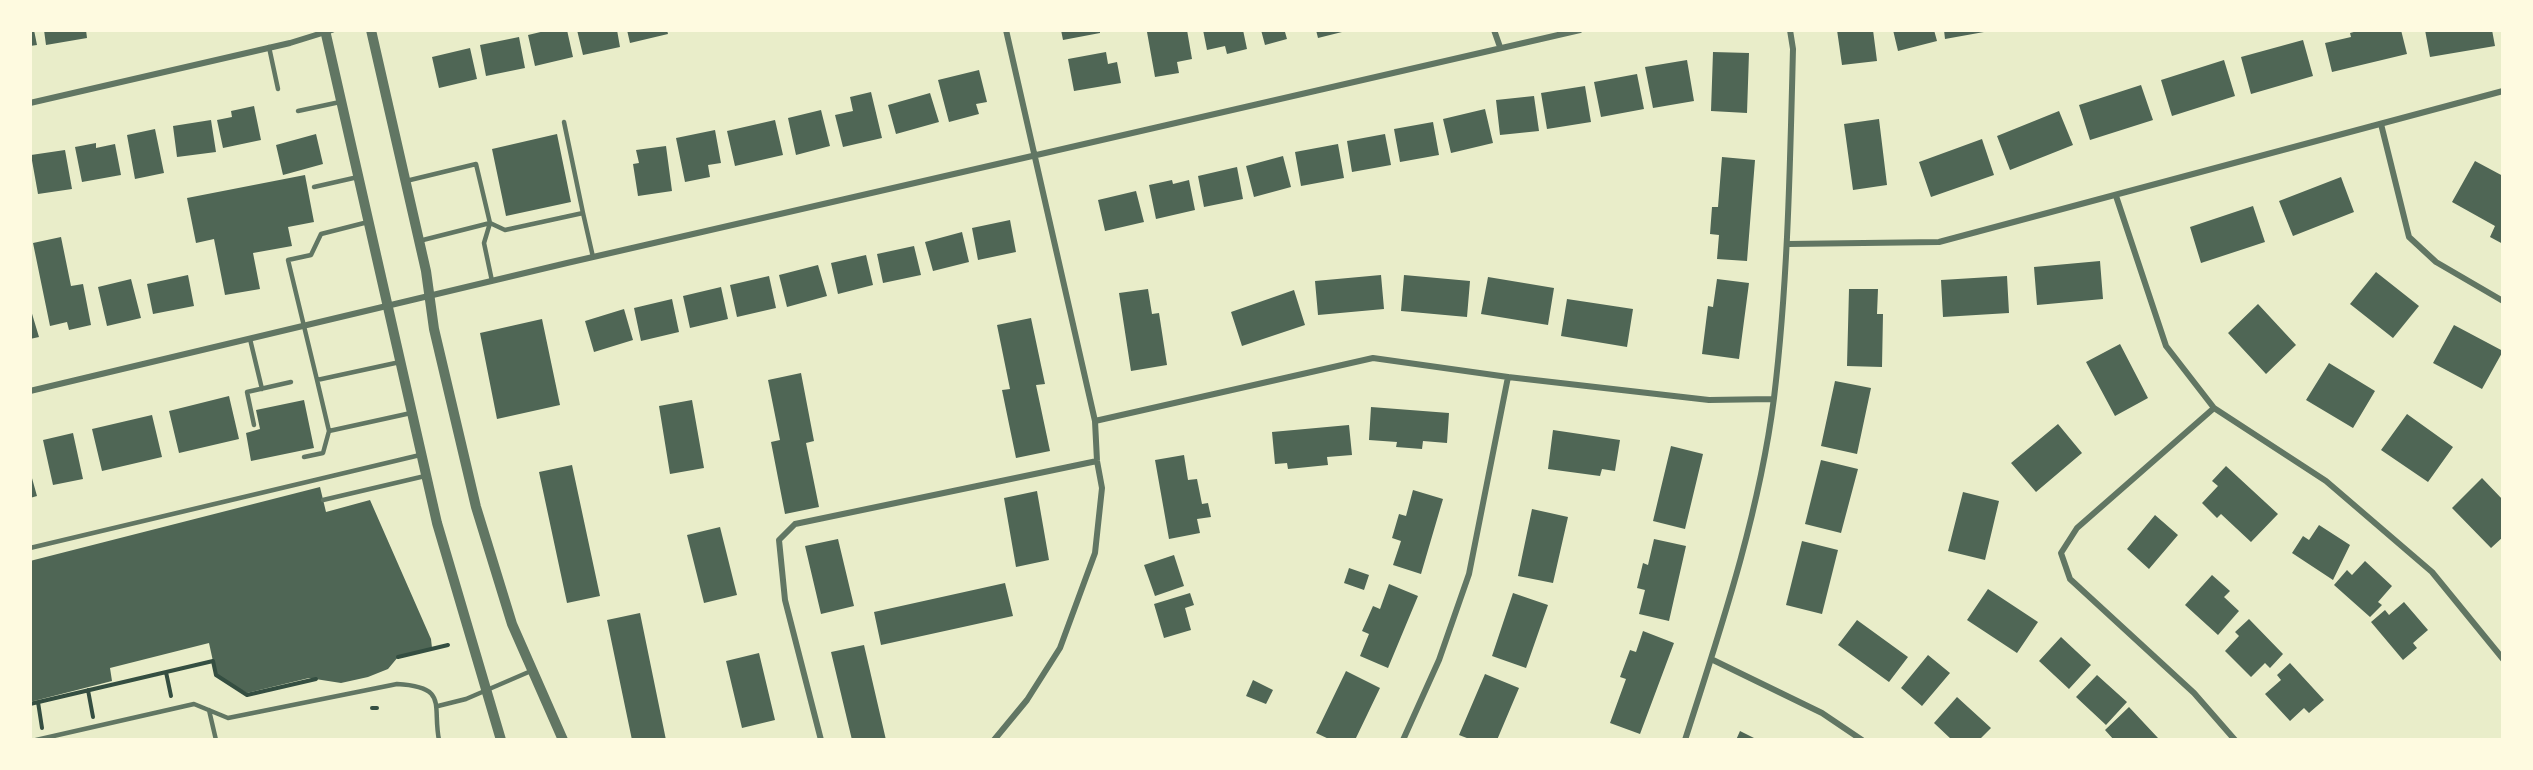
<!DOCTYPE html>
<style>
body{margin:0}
#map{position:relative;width:2533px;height:770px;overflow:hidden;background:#e9edc9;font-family:"Source Sans 3",sans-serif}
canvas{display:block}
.frame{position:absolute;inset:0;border:32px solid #fefae0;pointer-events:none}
</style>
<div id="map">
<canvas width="2533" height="770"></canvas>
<div class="frame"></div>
</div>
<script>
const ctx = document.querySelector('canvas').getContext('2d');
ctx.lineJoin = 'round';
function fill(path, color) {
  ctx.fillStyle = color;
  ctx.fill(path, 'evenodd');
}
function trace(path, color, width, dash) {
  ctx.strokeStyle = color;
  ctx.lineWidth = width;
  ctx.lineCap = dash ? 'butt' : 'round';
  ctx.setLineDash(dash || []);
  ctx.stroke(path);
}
fill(new Path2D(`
 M30,30h4l3,15 -7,1z
 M44,30h42l1,8 -41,7z
 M549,30h18l6,27 -38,9 -7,-31z
 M577,30h40l3,17 -37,8z
 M627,30h40l1,4 -38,9z
 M1061,30h39v3l-37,7z
 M1158,30h29l5,29 -15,3 2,11 -24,4 -8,-45z
 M1203,30h40l4,19 -20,5 -2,-8 -18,4z
 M1261,30h29v1l-5,1 2,7 -22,6z
 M1316,30h30v1l-28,7z
 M1837,30h36l4,31 -35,4z
 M1893,30h41l3,11 -39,10z
 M1944,30h39l1,2 -39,7z
 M2361,30h40l6,24 -75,18 -7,-29 26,-6 -1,-4z
 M2425,30h67l3,16 -65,11z
 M519,37l6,31 -39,8 -6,-31z
 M2303,40l10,36 -62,18 -10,-37z
 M470,48l7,31 -38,9 -7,-31z
 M1106,52l2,12 9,-2 4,21 -47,8 -6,-32z
 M1713,52l36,1 -2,60 -36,-2z
 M1687,60l7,41 -41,7 -8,-41z
 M2224,60l11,36 -63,20 -11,-36z
 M979,70l8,32 -11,2 3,10 -30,8 -11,-42z
 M1637,74l7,35 -43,8 -7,-35z
 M2141,85l12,35 -63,20 -11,-35z
 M1585,86l6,36 -44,7 -6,-36z
 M871,92l11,46 -39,9 -8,-32 18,-4 -3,-14z
 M930,93l9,29 -43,12 -8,-29z
 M1534,96l5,35 -39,4 -4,-35z
 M254,106l7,34 -38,8 -6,-28 15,-3 -1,-6z
 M1485,109l8,34 -42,10 -8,-34z
 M821,110l9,36 -34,9 -8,-37z
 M2059,111l14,34 -63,25 -13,-34z
 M1879,119l8,66 -34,5 -9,-66z
 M211,120l5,32 -39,5 -4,-31z
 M775,120l8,35 -48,11 -8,-35z
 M1433,122l6,33 -39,7 -6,-33z
 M155,129l9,44 -29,6 -8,-44z
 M715,130l6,33 -13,2 2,12 -25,5 -9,-44z
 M316,134l7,30 -40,11 -7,-30z
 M557,134l14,68 -65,14 -14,-67z
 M1385,134l6,31 -39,7 -5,-31z
 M1982,139l12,36 -63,22 -12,-35z
 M96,143v5l19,-4 6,31 -39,7 -7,-35z
 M1338,144l6,34 -43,8 -6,-34z
 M666,146l6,45 -34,5 -5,-32 6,-1 -3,-13z
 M65,150l7,39 -34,5 -7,-39z
 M1283,156l8,31 -37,10 -8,-31z
 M1722,157l33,3 -8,101 -30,-2 2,-24 -9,-1 2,-27h6z
 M2475,161l28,15v68l-13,-7 5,-11 -43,-24z
 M1237,167l6,32 -39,8 -6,-31z
 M305,175l9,47 -26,5 4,19 -39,7 7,36 -35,6 -11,-56 -18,4 -9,-45z
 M2341,177l13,35 -61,24 -14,-35z
 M1172,180l1,4 16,-4 6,30 -39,9 -7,-34z
 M1136,191l8,31 -39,9 -7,-31z
 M2253,206l12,36 -64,21 -11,-36z
 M1010,220l6,32 -38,8 -6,-32z
 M962,232l7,30 -36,9 -8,-29z
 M61,237l10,49 12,-2 8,41 -22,5 -2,-8 -17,4 -17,-83z
 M914,246l7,29 -38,8 -6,-29z
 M866,255l7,30 -35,9 -7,-31z
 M2100,261l3,38 -66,6 -3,-38z
 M818,265l9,31 -40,11 -8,-32z
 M2376,272l43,34 -26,32 -43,-34z
 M188,275l6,31 -41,8 -6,-30z
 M1381,275l3,34 -66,6 -3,-34z
 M1404,275l66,6 -3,36 -66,-6z
 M769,276l7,32 -39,9 -7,-32z
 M2007,276l2,37 -66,4 -2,-37z
 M1488,277l66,11 -6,37 -67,-11z
 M131,279l10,39 -34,8 -9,-39z
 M1717,279l32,4 -10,76 -37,-5 6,-48 5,1z
 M721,287l7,32 -38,9 -7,-32z
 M1148,289l4,25 7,-1 8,52 -36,6 -12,-78z
 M1849,289h29l-1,25h6l-1,53 -35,-1z
 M1294,290l11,35 -63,21 -11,-34z
 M672,299l7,33 -38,9 -7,-33z
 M1567,299l66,10 -6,38 -66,-11z
 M2258,304l38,41 -30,29 -38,-41z
 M30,307l9,30 -9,2z
 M624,309l9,31 -39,12 -9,-31z
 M1031,318l14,66 -9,1 14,66 -34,7 -14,-68 8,-1 -13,-64z
 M542,319l18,86 -63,14 -17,-86z
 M2454,325l49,26 -21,38 -49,-26z
 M2120,344l28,54 -33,18 -29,-54z
 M2329,363l46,28 -22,37 -47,-28z
 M801,373l13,68 -8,2 13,64 -34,7 -14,-72 9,-2 -12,-60z
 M1835,381l36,7 -14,66 -36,-8z
 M229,396l10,43 -60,14 -10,-42z
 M304,400l10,48 -63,13 -5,-28 14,-4 -4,-19z
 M692,400l12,68 -34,6 -11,-68z
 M1371,407l78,6 -2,30 -24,-2 -1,8 -26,-2 1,-5 -28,-2z
 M2407,414l46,33 -25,35 -47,-32z
 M152,415l10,42 -60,14 -10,-42z
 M2058,424l24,29 -46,39 -25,-29z
 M1349,425l3,30 -25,2 1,8 -40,4 -1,-6 -12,1 -3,-32z
 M1553,430l67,10 -5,31 -13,-2 -2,7 -52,-7z
 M73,433l10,46 -30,6 -10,-45z
 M1671,446l32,8 -18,75 -32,-8z
 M1184,455l4,25 9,-1 5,25 6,-1 3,14 -14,2 3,14 -31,6 -14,-79z
 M1821,460l37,9 -17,64 -36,-9z
 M572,465l28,131 -33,7 -28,-131z
 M2226,466l52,48 -27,28 -30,-28 -4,4 -15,-15 16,-17 -6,-5z
 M30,471l7,25 -7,2z
 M2482,478l21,22v37l-12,11 -39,-40z
 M320,487l6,25 44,-12 61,139 1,9 -34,9 -10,12 -20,8 -27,6 -32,-5 -62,15 -31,-18 -7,-32 -99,25 2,13 -82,21v-141z
 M1413,490l30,9 -22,75 -28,-9 8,-24 -9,-3 7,-24 7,2z
 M1037,491l12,69 -33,7 -12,-69z
 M1963,492l36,9 -14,59 -37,-9z
 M1532,509l36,8 -15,66 -35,-7z
 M2155,515l23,20 -29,34 -22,-20z
 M2319,525l31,20 -17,35 -41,-27 11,-17 6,4z
 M720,527l17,68 -33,8 -17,-68z
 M838,539l16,67 -33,8 -16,-68z
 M1654,539l32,7 -17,75 -30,-7 6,-24 -8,-2 6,-25 5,2z
 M1802,541l36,9 -16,64 -36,-9z
 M1174,555l10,31 -29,10 -11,-31z
 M2365,561l27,25 -14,16 4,3 -12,12 -36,-32 13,-15 5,5z
 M1349,568l20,7 -5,15 -20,-7z
 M2212,575l18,16 -6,6 15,14 -21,24 -33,-30z
 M1005,583l8,33 -132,29 -7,-33z
 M1389,584l29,12 -30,72 -28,-12 9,-22 -7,-3 11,-25 7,3z
 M1988,589l50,33 -21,31 -50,-33z
 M1190,593l4,12 -9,3 6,22 -27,8 -10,-34z
 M1513,593l35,12 -22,63 -34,-12z
 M2404,602l24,28 -15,13 4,5 -14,12 -32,-38 14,-12 4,5z
 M640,613l26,127h-34l-25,-120z
 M2249,619l34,35 -13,14 -5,-5 -14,14 -26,-26 14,-15 -4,-4z
 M1857,620l51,37 -19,25 -51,-37z
 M1643,631l31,12 -34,91 -30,-11 16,-44 -6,-2 10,-27 6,2z
 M2061,637l30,28 -22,24 -30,-28z
 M864,645l22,95h-34l-21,-88z
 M759,653l16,67 -33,8 -16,-67z
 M1928,655l22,18 -28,33 -21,-18z
 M2290,663l34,37 -15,13 -5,-5 -14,13 -25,-27 16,-14 -4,-5z
 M1346,671l34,17 -25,52h-24l-15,-7z
 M1485,674l34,14 -22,52h-25l-13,-5z
 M2097,675l30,27 -21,23 -30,-28z
 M1253,680l20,10 -7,14 -20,-8z
 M1957,697l34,31 -12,12h-27l-18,-17z
 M2129,707l29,31 -2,2h-42l-9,-10z
 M1740,731l18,9h-22z`), '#4f6655');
trace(new Path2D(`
 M398,657l50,-12
 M166,672l5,24
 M88,690l5,27
 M38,702l4,26
 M30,704l183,-43 3,14 31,20 69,-16
 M372,708h5`), '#344e41', 4);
trace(new Path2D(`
 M269,47l9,42
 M298,111l42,-9
 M564,122l19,91
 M406,181l70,-17 14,59 -71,18
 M314,187l44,-10
 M368,222l-47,12 -10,21 -23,5 29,120 83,-18
 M492,281l-8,-38 6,-20 15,7 78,-17 10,44
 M250,339l12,50
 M317,380l12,51 82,-18
 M254,425l-7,-33 44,-10
 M304,457l19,-4 6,-22
 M323,500l102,-24
 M30,548l390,-93
 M438,706l28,-7 65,-28
 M209,710l7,30
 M36,740l158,-36 34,14 169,-34c52,3 35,21 42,56`), '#617663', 4.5);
trace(new Path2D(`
 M1494,30l6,17
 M30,103l260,-60 42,-13
 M2381,124l28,113 27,25 67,39
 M2116,196l50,150 48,62 112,73 106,91 71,87
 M1788,244l151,-2 564,-151
 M30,391l537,-128 1013,-233
 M2214,408l-137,120 -16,25 9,26 124,114 41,47
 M1095,421l278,-63 135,19 201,23 64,-1
 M1711,659l111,54 40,27
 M821,740l-36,-140 -6,-60 16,-16 302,-63
 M994,740l33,-40 33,-52 35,-95 7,-65 -5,-27 -2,-40 -89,-391
 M1403,740l36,-80 30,-86 39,-197
 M1685,740c36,-112 74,-225 89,-342 14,-116 16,-232 19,-349l-3,-19`), '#617663', 6);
trace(new Path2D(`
 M325,30l112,493 64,217
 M371,30l55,241 8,58 42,178 36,117 51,116`), '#617663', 10);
</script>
